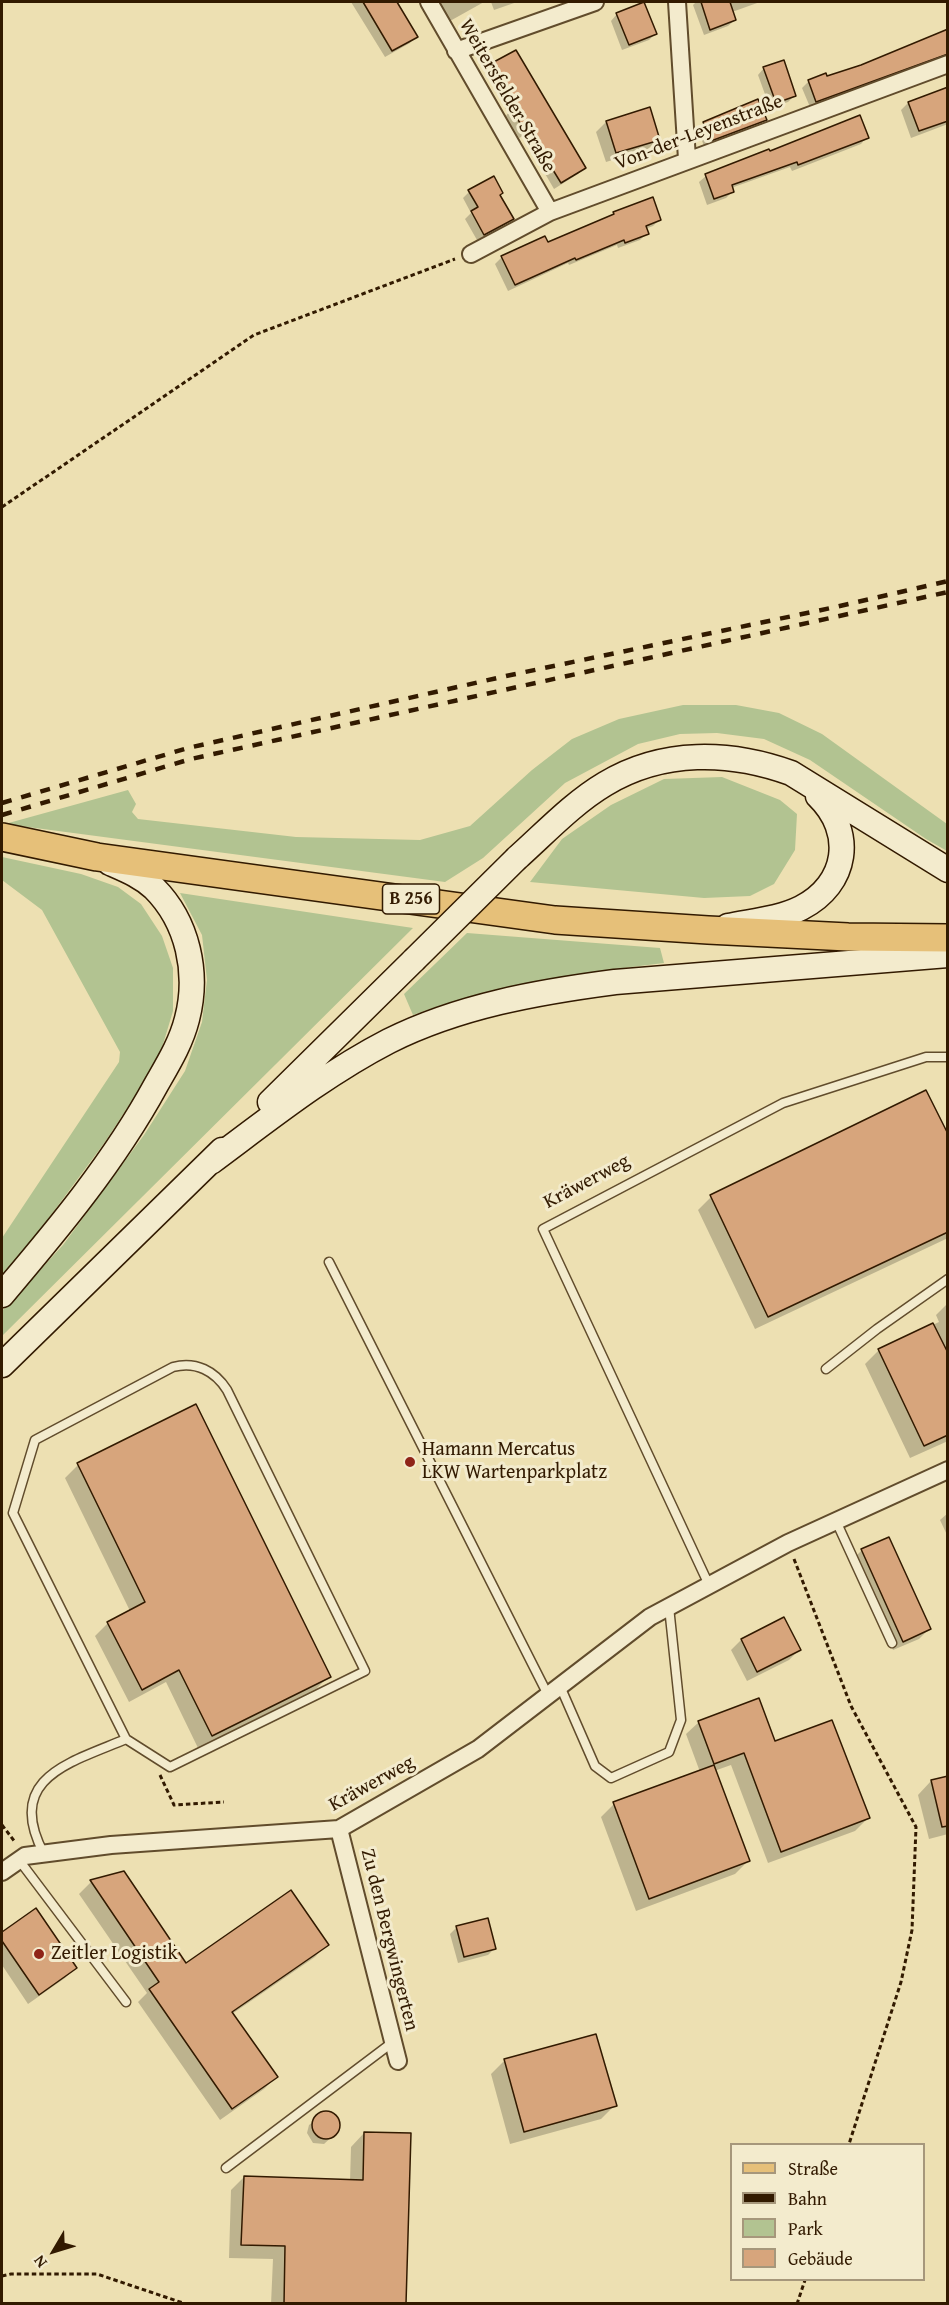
<!DOCTYPE html>
<meta charset="utf-8">
<style>
body{margin:0}
#map{position:relative;width:949px;height:2305px;overflow:hidden;background:#ede0b2;font-family:"Gentium Book Plus",serif}
canvas{display:block}
.frame{position:absolute;inset:0;border:3px solid #321a00;pointer-events:none}
.legend{position:absolute;left:730px;top:2143px;width:195px;height:138px;box-sizing:border-box;background:#f3ebcd;border:2px solid #a6977b;margin:0;padding:8px 10px;list-style:none;font-size:18px;color:#321a00}
.legend li{display:flex;align-items:center;gap:12px;height:30px}
.legend b{width:30px;border:2px solid #a6977b}
.north{position:absolute;left:24px;top:2221px;width:60px;height:60px;-webkit-text-stroke:4px #f3ebcd;paint-order:stroke;rotate:232deg;font-size:16px;font-weight:700;line-height:24px;text-align:center;color:#321a00}
.north::after{content:'';display:block;margin:auto;width:21px;height:27px;background:#321a00;clip-path:polygon(50% 0,100% 100%,50% 72%,0 100%)}
</style>
<div id="map">
<canvas width="949" height="2305"></canvas>
<div class="frame"></div>
<ul class="legend">
<li><b style="height:8px;background:#e6c079"></b>Straße</li>
<li><b style="height:8px;background:#321a00"></b>Bahn</li>
<li><b style="height:16px;background:#b2c391"></b>Park</li>
<li><b style="height:16px;background:#d7a57c"></b>Gebäude</li>
</ul>
<div class="north">N</div>
</div>
<script>
const ctx = document.querySelector('canvas').getContext('2d');
ctx.lineJoin = 'round';
function fill(path, color) {
  ctx.fillStyle = color;
  ctx.fill(path, 'evenodd');
}
function trace(path, color, width, dash) {
  ctx.strokeStyle = color;
  ctx.lineWidth = width;
  ctx.lineCap = dash ? 'butt' : 'round';
  ctx.setLineDash(dash || []);
  ctx.stroke(path);
}
function drawText(font, color, halo, rows, align = 'center') {
  ctx.font = font + ' "Gentium Book Plus",serif';
  ctx.lineWidth = 6;
  ctx.setLineDash([]);
  ctx.textBaseline = 'middle';
  ctx.strokeStyle = halo;
  ctx.fillStyle = color;
  for (const [text, x, y, turn = 0] of rows) {
    ctx.save();
    ctx.translate(x, y);
    ctx.rotate((+turn || 0) * Math.PI / 180);
    ctx.textAlign = isNaN(turn) ? turn : align;
    if (halo) ctx.strokeText(text, 0, 0);
    ctx.fillText(text, 0, 0);
    ctx.restore();
  }
}
fill(new Path2D(`
 M683,705h53l43,8 43,21 125,90v27l-21,-12 -116,-79 -46,-21 -47,-6 -37,1 -42,10 -73,39 -82,75 -38,24 -440,-58 123,-34 8,14 -4,8 6,7 158,18 124,3 50,-14 62,-56 40,-31 47,-20z
 M722,777l58,23 17,14 -2,36 -21,34 -24,12 -46,2 -174,-16 32,-43 49,-34 53,-26z
 M2,857l79,17 37,13 23,17 21,32 11,32v43l-15,50 -53,81 -88,119 -15,15v-38l117,-176 1,-10 -78,-142 -40,-30z
 M180,893l233,35 -411,408v-25l61,-66 81,-110 41,-64 17,-49 5,-42 -5,-45z
 M467,933l193,15 4,15c-87,10 -169,22 -251,52l-9,-21z`), '#b2c391');
fill(new Path2D(`
 M351,2h46l19,34 -6,7 -25,14z
 M438,2h46l-34,19z
 M491,2h26l-23,8z
 M696,2h64l-28,10 3,8 -7,6 -24,9 -11,-30z
 M617,14l38,20 -6,6 -27,10 -11,-29z
 M948,32v26l-138,49 -8,-19 7,-7 53,-15z
 M491,66l93,102 -6,6 -24,15 -31,-53 -4,2 -13,-22 2,-3 -23,-41z
 M764,68l30,28 -6,6 -18,6 -12,-33z
 M948,89v35l-37,14 -10,-28 7,-7z
 M765,119l-7,7 -54,20 -6,-16 6,-7z
 M606,122l52,17 -10,10 -42,13 -10,-30z
 M867,137l-6,7 -69,27 -2,-4 -59,21 1,4 -6,6 -19,7 -8,-23 7,-6 62,-25 1,2z
 M469,192l30,3 13,23 -7,7 -28,15 -12,-21 6,-6 -8,-15z
 M614,213l45,7 -6,6 -8,3 2,4 -7,7 -22,8 -1,-3 -48,20 -1,-2 -60,28 -13,-27 7,-7 45,-13 63,-27z
 M948,1137v101l-193,91 -57,-119 13,-13z
 M948,1303v138l-38,17 -45,-94 14,-14 60,-28 -3,-7z
 M196,1406l133,270 -13,13 -118,59 -32,-66 -37,20 -34,-66 13,-13 22,-12 -65,-133 13,-13z
 M948,1513v24l-8,-17z
 M862,1550l67,79 -10,10 -26,11 -41,-90z
 M783,1619l16,31 -10,10 -42,21 -16,-31 10,-10z
 M699,1722l76,21 93,75 -13,13 -87,32 -37,-98 -17,6 34,90 -13,13 -99,37 -35,-94 13,-13 86,-32 -14,-38z
 M948,1777v57l-19,5 -11,-44 13,-14z
 M124,1873l61,92 142,-21 -12,13 -83,57 44,63 -12,12 -44,31 -82,-118 9,-9 -68,-99 12,-12z
 M35,1910l40,58 -10,10 -37,26 -26,-39v-31z
 M457,1927l38,21 -7,7 -30,8 -8,-29z
 M595,2035l20,70 -14,14 -91,25 -19,-70 13,-13z
 M324,2113l8,1 7,12 -2,6 -13,12 -11,-1 -6,-10 2,-8z
 M364,2133l40,171h-133l2,-45 -44,-1 2,-68 13,-13 106,4 1,-34z`), '#0003');
const building = new Path2D(`
 M363,2h34l21,35 -26,14z
 M644,2l13,32 -28,11 -13,-32z
 M701,2h29l6,18 -26,10z
 M948,29v25l-132,48 -8,-22 18,-7 1,3 34,-11z
 M516,50l70,118 -25,15 -32,-52 -3,2 -15,-25 3,-2 -24,-42z
 M784,60l12,36 -20,7 -13,-36z
 M948,87v34l-29,10 -11,-29z
 M758,99l9,21 -56,21 -8,-19z
 M650,107l10,33 -44,13 -10,-32z
 M860,115l9,23 -71,27 -1,-3 -65,23 2,7 -20,7 -9,-25 64,-25 1,2z
 M494,176l9,17 -3,2 14,24 -30,16 -13,-24 7,-4 -10,-17z
 M653,197l8,23 -15,6 3,8 -24,9 -1,-3 -48,20 -1,-2 -60,27 -14,-29 44,-20 3,6 66,-28 -1,-2z
 M926,1090l22,44v98l-180,85 -58,-122z
 M933,1323l15,30v82l-24,11 -46,-97z
 M196,1404l135,273 -119,59 -33,-66 -37,20 -35,-68 38,-20 -68,-139z
 M889,1537l42,92 -28,13 -42,-93z
 M784,1617l17,33 -44,22 -16,-33z
 M759,1698l16,43 57,-21 38,98 -89,34 -37,-99 -30,11 -16,-43z
 M714,1765l36,96 -101,38 -36,-97z
 M948,1776v50l-6,1 -11,-47z
 M124,1871l62,92 105,-73 38,55 -97,67 46,65 -46,32 -83,-120 10,-7 -69,-102z
 M36,1908l41,60 -38,27 -37,-54v-9z
 M488,1918l8,31 -32,8 -8,-31z
 M596,2034l21,72 -93,26 -20,-73z
 M312 2125a14 14 0 1 1 28 0a14 14 0 1 1-28 0Z
 M364,2132l47,1 -5,171h-122l1,-58 -44,-1 3,-69 119,4z`);
fill(building, '#d7a57c');
trace(building, '#321a00', 1.5);
const lane = new Path2D(`
 M329,1262l219,433
 M826,1369l51,-40 71,-50
 M836,1521l56,122
 M709,1585l-166,-356 240,-126 143,-46h22
 M560,1686l35,80 16,12 58,-26 12,-32 -12,-113
 M44,1854c-40,-76 25,-91 82,-115l44,28 195,-96 -138,-281c-12,-19 -31,-29 -54,-23l-138,73 -22,73 113,226
 M19,1860l107,142
 M226,2168l167,-126`);
const street = new Path2D(`
 M429,2l121,210
 M677,2l10,157
 M456,51l139,-49
 M471,254l79,-42 398,-148
 M339,1829l59,232
 M2,1872l23,-16 86,-11 228,-16 139,-80 172,-132 138,-74 160,-73`);
const secondary = new Path2D(`
 M517,858c28,-25 56,-55 88,-74 58,-35 125,-33 186,-11l157,97
 M728,926c24,-5 51,-7 73,-18 47,-24 54,-76 17,-112
 M270,1102l144,-142
 M211,1162c58,-43 114,-88 178,-121 70,-35 149,-49 226,-59l333,-27
 M2,1295c56,-66 112,-133 154,-210 12,-21 25,-42 31,-66 12,-46 1,-97 -33,-131 -13,-12 -28,-18 -44,-25
 M2,1365l220,-215`);
const primary = new Path2D(`
 M2,837l95,20 458,63 153,10 140,7 100,1`);
trace(lane, '#614c2c', 11);
trace(street, '#614c2c', 20);
trace(secondary, '#321a00', 27);
trace(primary, '#321a00', 30);
trace(new Path2D(`
 M2,507l252,-172 201,-76
 M794,1559l57,147 65,121 -4,103 -11,52 -52,162
 M160,1775l14,30 50,-3
 M2,1825l13,17
 M2,2276l9,-2h86l89,30
 M797,2304l8,-24`), '#321a00', 3, [4.5, 3]);
trace(lane, '#f3ebcd', 8);
trace(street, '#f3ebcd', 16);
trace(secondary, '#f3ebcd', 24);
trace(primary, '#e6c079', 27);
trace(new Path2D(`
 M2,803l186,-55 318,-72 325,-68 117,-27
 M2,815l189,-56 757,-167`), '#321a00', 4.5, [10, 10]);
const secondaryBridge = new Path2D(`
 M414,960l103,-102`);
trace(secondaryBridge, '#321a00', 27, []);
trace(secondaryBridge, '#f3ebcd', 24);
for (const [x, y, r, color] of [
 [410,1462,6,"#8f2418"],
 [39,1954,6,"#8f2418"]
]) {
  const dot = new Path2D();
  dot.arc(x, y, r, 0, 2 * Math.PI);
  ctx.fillStyle = color;
  ctx.fill(dot);
  trace(dot, '#f3ebcd', 2);
}
for (const [x, y, w] of [
 [411,899,57]
]) {
  const box = new Path2D();
  box.roundRect(x - w / 2, y - 15, w, 30, 4.5);
  ctx.fillStyle = '#f3ebcd';
  ctx.fill(box);
  trace(box, '#321a00', 1.5);
}
drawText('bold 18px', '#321a00', null, [
 ["B 256",411,899]
]);
drawText('20px', '#321a00', '#f3ebcd', [
 ["Weitersfelder Straße",507,96,60],
 ["Von-der-Leyenstraße",699,133,-21],
 ["Kräwerweg",587,1182,-28],
 ["Kräwerweg",372,1784,-29],
 ["Zu den Bergwingerten",389,1940,76]
]);
drawText('20px', '#321a00', '#f3ebcd', [
 ["Hamann Mercatus",422,1450],
 ["LKW Wartenparkplatz",422,1473],
 ["Zeitler Logistik",51,1954]
], 'left');
</script>
